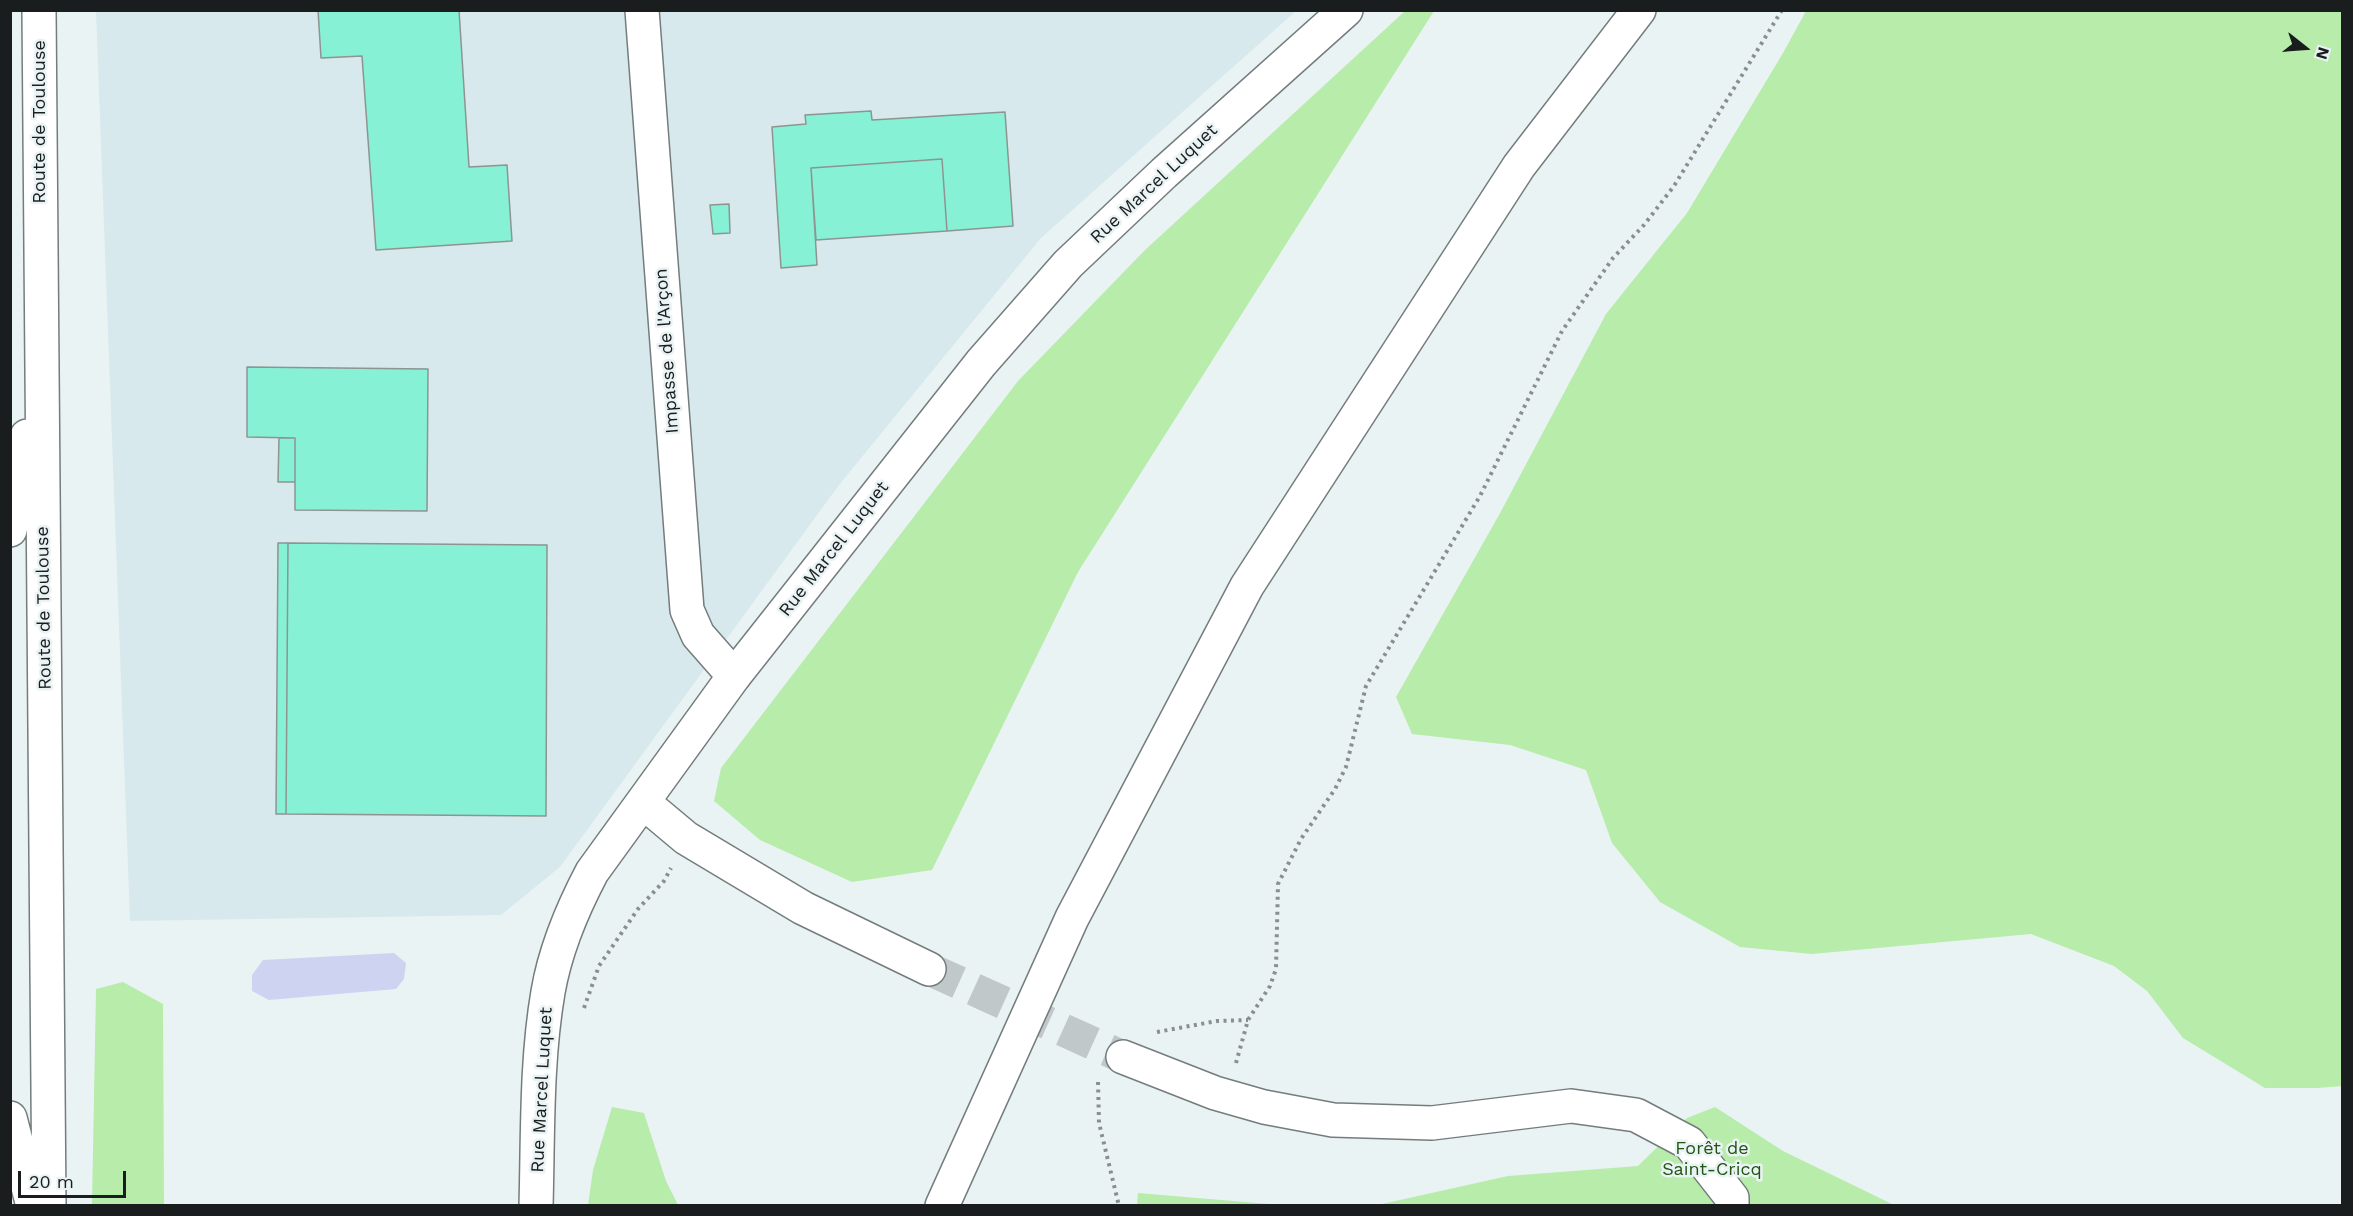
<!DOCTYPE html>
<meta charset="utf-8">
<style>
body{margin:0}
#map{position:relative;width:2353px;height:1216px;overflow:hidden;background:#eaf3f4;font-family:"Work Sans",sans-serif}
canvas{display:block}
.frame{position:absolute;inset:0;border:12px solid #1a1d1d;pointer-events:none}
.north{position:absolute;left:2275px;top:18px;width:60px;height:60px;-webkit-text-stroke:4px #eaf3f4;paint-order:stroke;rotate:107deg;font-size:16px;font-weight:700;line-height:24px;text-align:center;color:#1a1d1d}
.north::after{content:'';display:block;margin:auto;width:21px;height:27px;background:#1a1d1d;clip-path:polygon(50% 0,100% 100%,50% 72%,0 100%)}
.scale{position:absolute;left:18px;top:1171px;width:108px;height:27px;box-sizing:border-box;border:3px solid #1a1d1d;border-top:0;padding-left:8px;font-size:18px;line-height:21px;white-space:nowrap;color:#1a1d1d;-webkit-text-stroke:4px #eaf3f4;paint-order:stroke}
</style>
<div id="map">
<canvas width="2353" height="1216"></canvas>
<div class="frame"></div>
<div class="north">N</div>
<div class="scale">20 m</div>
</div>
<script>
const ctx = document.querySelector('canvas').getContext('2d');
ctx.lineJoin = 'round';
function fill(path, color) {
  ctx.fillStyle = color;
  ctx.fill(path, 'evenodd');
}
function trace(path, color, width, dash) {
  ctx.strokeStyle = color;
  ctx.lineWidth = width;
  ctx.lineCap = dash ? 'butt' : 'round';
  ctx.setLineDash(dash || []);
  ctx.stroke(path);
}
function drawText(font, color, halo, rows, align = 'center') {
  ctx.font = font + ' "Work Sans",sans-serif';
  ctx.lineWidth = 5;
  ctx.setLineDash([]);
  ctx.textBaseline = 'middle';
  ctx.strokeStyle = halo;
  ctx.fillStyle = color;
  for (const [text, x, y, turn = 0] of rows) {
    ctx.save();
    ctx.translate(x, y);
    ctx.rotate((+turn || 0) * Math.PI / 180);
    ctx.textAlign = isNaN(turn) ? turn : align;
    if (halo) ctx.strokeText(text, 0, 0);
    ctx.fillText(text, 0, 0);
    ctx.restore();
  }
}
fill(new Path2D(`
 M96,11h1200l-255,227 -202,247 -279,382 -59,48 -371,6z`), '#d7e9ec');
fill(new Path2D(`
 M1405,11h29l-356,561 -146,298 -80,12 -92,-42 -46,-39 7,-33 297,-387 127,-131z
 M1806,11h536v1075l-24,2h-53l-82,-50 -36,-47 -33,-25 -83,-32 -219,20 -72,-7 -80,-45 -48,-59 -26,-73 -76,-25 -98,-11 -16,-37 103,-182 107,-201 81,-101 96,-160z
 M123,982l40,22 1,201h-72l4,-216z
 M612,1107l32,6 22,68 12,24h-90l5,-35z
 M1715,1107l68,44 111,54 -521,1 135,-30 130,-10 49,-48z
 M1138,1193l143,12h-144z`), '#b7ecaa');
fill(new Path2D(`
 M394,953l12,10 -2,16 -8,10 -127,11 -17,-9v-16l11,-15z`), '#ced3f2');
const building = new Path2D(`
 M318,10h141l10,157 38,-2 5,76 -136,9 -14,-194 -41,2z
 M871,111l1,9 133,-8 8,114 -66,5 -5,-72 -131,9 6,97 -36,3 -9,-141 34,-3 -1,-9z
 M942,159l5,72 -131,9 -5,-72z
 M729,204l1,29 -17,1 -3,-29z
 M247,367l181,2 -1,142 -132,-1v-72l-48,-1z
 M279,438h16v44h-17z
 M278,543h10l-2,271h-10z
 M288,543l259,2 -1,271 -260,-2z`);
fill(building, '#87f1d5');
trace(building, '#8d9492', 1.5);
trace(new Path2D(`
 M929,969l194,88`), '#c0c8c9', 33, [33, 16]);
const street = new Path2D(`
 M642,10l45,600 11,25 36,41`);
const secondary = new Path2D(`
 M39,10l10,1196
 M10,530l17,-94
 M643,802l43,36 117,70 126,61
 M1123,1057l92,36 49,14 69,13 99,3 139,-17 65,9 53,28 43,55v8
 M10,1118l23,88
 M536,1206c2,-71 0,-144 12,-214 7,-41 25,-84 44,-120l142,-196 247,-313 87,-99 96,-91 182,-163`);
const highway = new Path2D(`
 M942,1206l130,-288 175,-332 272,-420 120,-156`);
trace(street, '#747c7d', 36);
trace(secondary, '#747c7d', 36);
trace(highway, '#747c7d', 36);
trace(new Path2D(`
 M584,1008l15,-42 39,-57 26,-28 7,-13
 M1157,1032l60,-11 31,-1
 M1236,1063l12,-43 22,-34 6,-17 2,-85 23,-45 34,-50 11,-22 20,-81 114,-190 82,-165 51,-73 31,-33 30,-39 108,-176
 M1098,1082l1,41 20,83`), '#898f8f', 4, [3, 4.5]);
trace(street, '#fff', 33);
trace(secondary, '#fff', 33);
trace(highway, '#fff', 33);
drawText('18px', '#1a1d1d', '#eaf3f4', [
 ["Route de Toulouse",40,122,-90],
 ["Rue Marcel Luquet",1154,184,-43],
 ["Impasse de l'Arçon",667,351,-94],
 ["Rue Marcel Luquet",834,549,-52],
 ["Route de Toulouse",44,608,-91],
 ["Rue Marcel Luquet",542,1090,-87]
]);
drawText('18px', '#225514', '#eaf3f4', [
 ["Forêt de",1712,1149],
 ["Saint-Cricq",1712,1170]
]);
</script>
